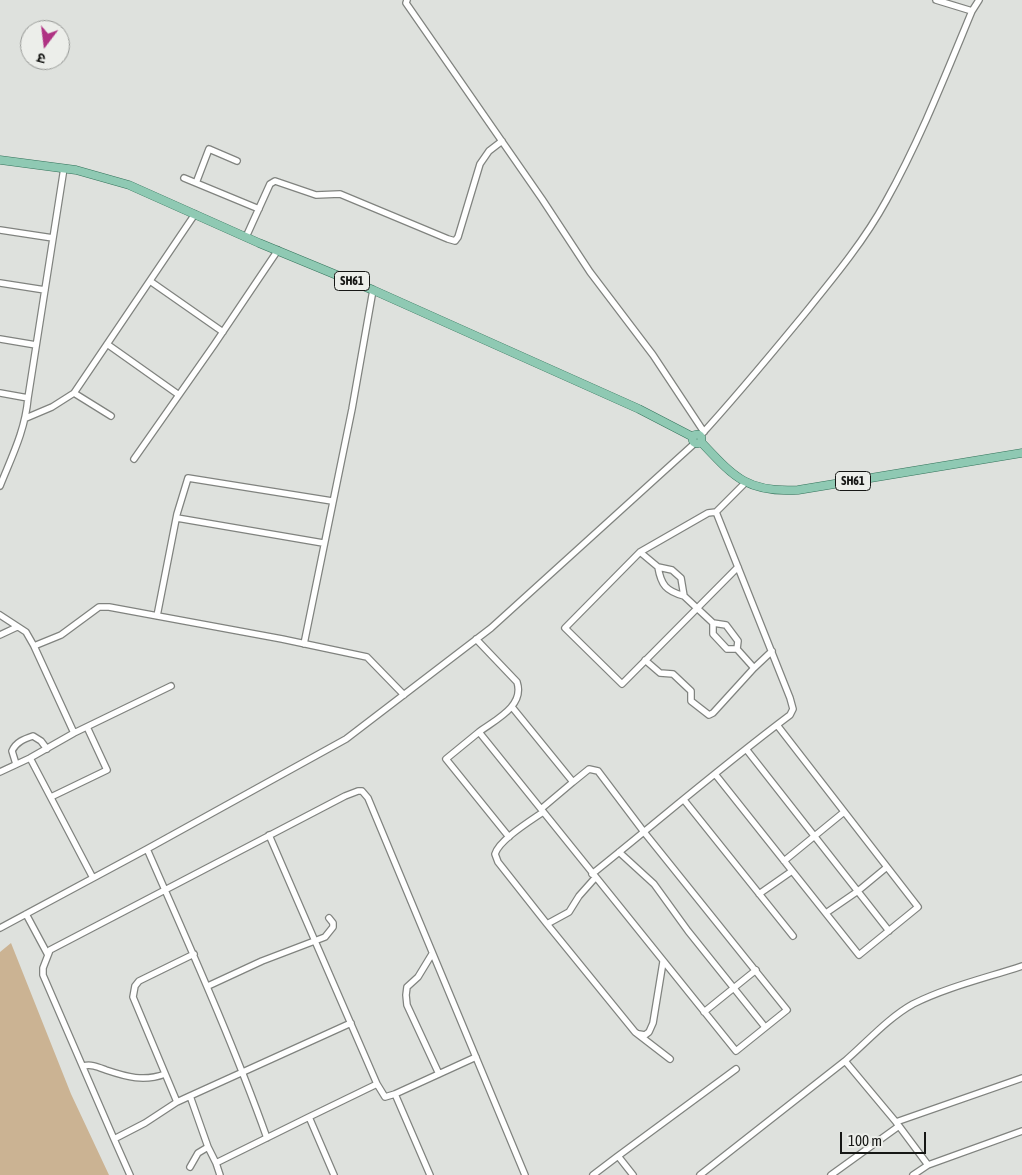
<!DOCTYPE html>
<meta charset="utf-8">
<style>
body{margin:0}
#map{position:relative;width:1022px;height:1175px;overflow:hidden;background:#dee1dd;font-family:"Asap Condensed","Noto Sans Devanagari",sans-serif}
canvas{display:block}
.north{position:absolute;left:20px;top:20px;width:50px;height:50px;box-sizing:border-box;background:#eceeea;border:1px solid #969895;border-radius:50%;rotate:195deg;font-size:14px;font-weight:700;line-height:20px;text-align:center;color:#161715}
.north::after{content:'';display:block;margin:auto;width:18px;height:22px;background:#af3283;clip-path:polygon(50% 0,100% 100%,50% 72%,0 100%)}
.scale{position:absolute;left:840px;top:1132px;width:86px;height:22px;box-sizing:border-box;border:2px solid #161715;border-top:0;padding-left:6px;font-size:15px;line-height:18px;white-space:nowrap;color:#161715;-webkit-text-stroke:4px #eceeea;paint-order:stroke}
</style>
<div id="map">
<canvas width="1022" height="1175"></canvas>
<div class="north">उ</div>
<div class="scale">100 m</div>
</div>
<script>
const ctx = document.querySelector('canvas').getContext('2d');
ctx.lineJoin = 'round';
function fill(path, color) {
  ctx.fillStyle = color;
  ctx.fill(path, 'evenodd');
}
function trace(path, color, width, dash) {
  ctx.strokeStyle = color;
  ctx.lineWidth = width;
  ctx.lineCap = dash ? 'butt' : 'round';
  ctx.setLineDash(dash || []);
  ctx.stroke(path);
}
function drawText(font, color, halo, rows, align = 'center') {
  ctx.font = font + ' "Asap Condensed",sans-serif';
  ctx.lineWidth = 4;
  ctx.setLineDash([]);
  ctx.textBaseline = 'middle';
  ctx.strokeStyle = halo;
  ctx.fillStyle = color;
  for (const [text, x, y, turn = 0] of rows) {
    ctx.save();
    ctx.translate(x, y);
    ctx.rotate((+turn || 0) * Math.PI / 180);
    ctx.textAlign = isNaN(turn) ? turn : align;
    if (halo) ctx.strokeText(text, 0, 0);
    ctx.fillText(text, 0, 0);
    ctx.restore();
  }
}
fill(new Path2D(`
 M11,943l60,151 38,81h-109v-223z`), '#cbb393');
const minor = new Path2D(`
 M407,0l-1,3 136,196 48,73 63,83 51,77
 M936,0l36,11
 M184,178l75,31
 M196,183l13,-34 28,12
 M0,230l53,8
 M246,237l24,-53 5,-3 41,14 24,-1 108,45 7,2 3,-4 22,-73 9,-13 13,-10
 M150,281l73,51
 M0,283l45,7
 M0,339l36,6
 M107,344l72,51
 M0,393l28,5
 M74,393l37,23
 M26,418l26,-11 22,-14 121,-179
 M700,436c35,-38 68,-78 101,-118 30,-37 62,-75 85,-117 34,-61 59,-125 86,-190l7,-11
 M134,459l80,-114 64,-95
 M0,486c12,-30 25,-55 28,-88l36,-230
 M716,512l-8,1 -68,39 -75,76 57,56 116,-117
 M177,518l146,25
 M640,552l18,15 14,3 9,8 3,18 29,27 13,2 12,16 -1,8 17,19
 M658,567c3,18 8,24 26,29
 M0,615l26,17 8,14
 M157,616l20,-102 11,-36 144,23
 M713,623v11l14,15h10
 M0,635l17,-8
 M476,639l41,43c8,24 -22,38 -38,50l257,319 51,-41 -143,-178 -46,-61 -9,-2 -16,13 -61,-75
 M304,644l48,-235 21,-119
 M645,660l15,13 13,1 18,17v10l18,14 4,-2 41,-45 18,-17
 M479,732l-33,27 63,78
 M74,733l97,-47
 M746,749l143,182
 M30,758l63,120
 M16,764l-4,-13c4,-9 12,-12 21,-15l8,5 6,8
 M0,772l30,-14 44,-25 -40,-87 27,-11 38,-28h10l173,32 85,18 37,38
 M715,774l144,181 59,-48 -141,-182
 M51,797l56,-27 -20,-43
 M684,800l109,136
 M541,809l32,-27
 M543,812c-13,9 -44,28 -48,42l3,8 49,62
 M269,835l108,249
 M147,849c42,96 85,191 120,289
 M619,852l35,32 34,47 77,96
 M784,861l60,-49
 M592,874c66,-53 130,-108 198,-159l3,-6 -3,-11 -74,-186 29,-29
 M595,878l-16,18 -10,16 -22,12 88,108 35,27
 M759,894l33,-23
 M826,913l32,-22 29,-24
 M26,914l22,41
 M0,928l147,-79 199,-110 145,-111 204,-185
 M432,954l-14,23 -11,10 -1,8 1,10 32,69
 M208,986l54,-25 63,-24 8,-10v-4l-4,-5
 M704,1012l52,-42
 M639,1034l6,1 4,-3 4,-9 10,-61
 M83,1066c9,-2 15,1 23,4 21,7 38,12 59,4
 M1022,1078l-126,44 32,43 94,-34
 M190,1096l-13,6 -32,21 -31,16 -71,-164v-7l7,-18 295,-154 13,-5h4l6,7 157,377
 M177,1102l-44,-105 2,-11 4,-5 55,-27
 M896,1122l-51,-61c22,-19 43,-43 68,-57 34,-17 73,-26 109,-38
 M114,1139l16,36
 M208,1147l8,16
 M618,1156l118,-87
 M190,1167l8,-14 10,-6 -18,-51 161,-73
 M220,1175l-4,-12 93,-46
 M334,1175l-25,-58 68,-33 8,13 10,-3
 M430,1175l-35,-81 81,-37
 M593,1175l25,-19 15,19
 M700,1175l145,-114
 M831,1175l68,-49
 M913,1175l15,-10`);
const major = new Path2D(`
 M0,160l76,10 53,15 130,58 114,47 266,119 54,28
 M692.5 439a4.5 4.5 0 1 1 9 0a4.5 4.5 0 1 1-9 0Z
 M701,442c33,35 46,51 97,48l224,-37`);
trace(minor, '#80837f', 8);
trace(major, '#34735b', 9);
trace(minor, '#fff', 5.5);
trace(major, '#8fc9b3', 8);
for (const [x, y, w] of [
 [352,281,35],
 [853,481,35]
]) {
  const box = new Path2D();
  box.roundRect(x - w / 2, y - 9.5, w, 19, 4);
  ctx.fillStyle = '#eceeea';
  ctx.fill(box);
  trace(box, '#161715', 1);
}
drawText('bold 12px', '#161715', null, [
 ["SH61",352,281],
 ["SH61",853,481]
]);
</script>
